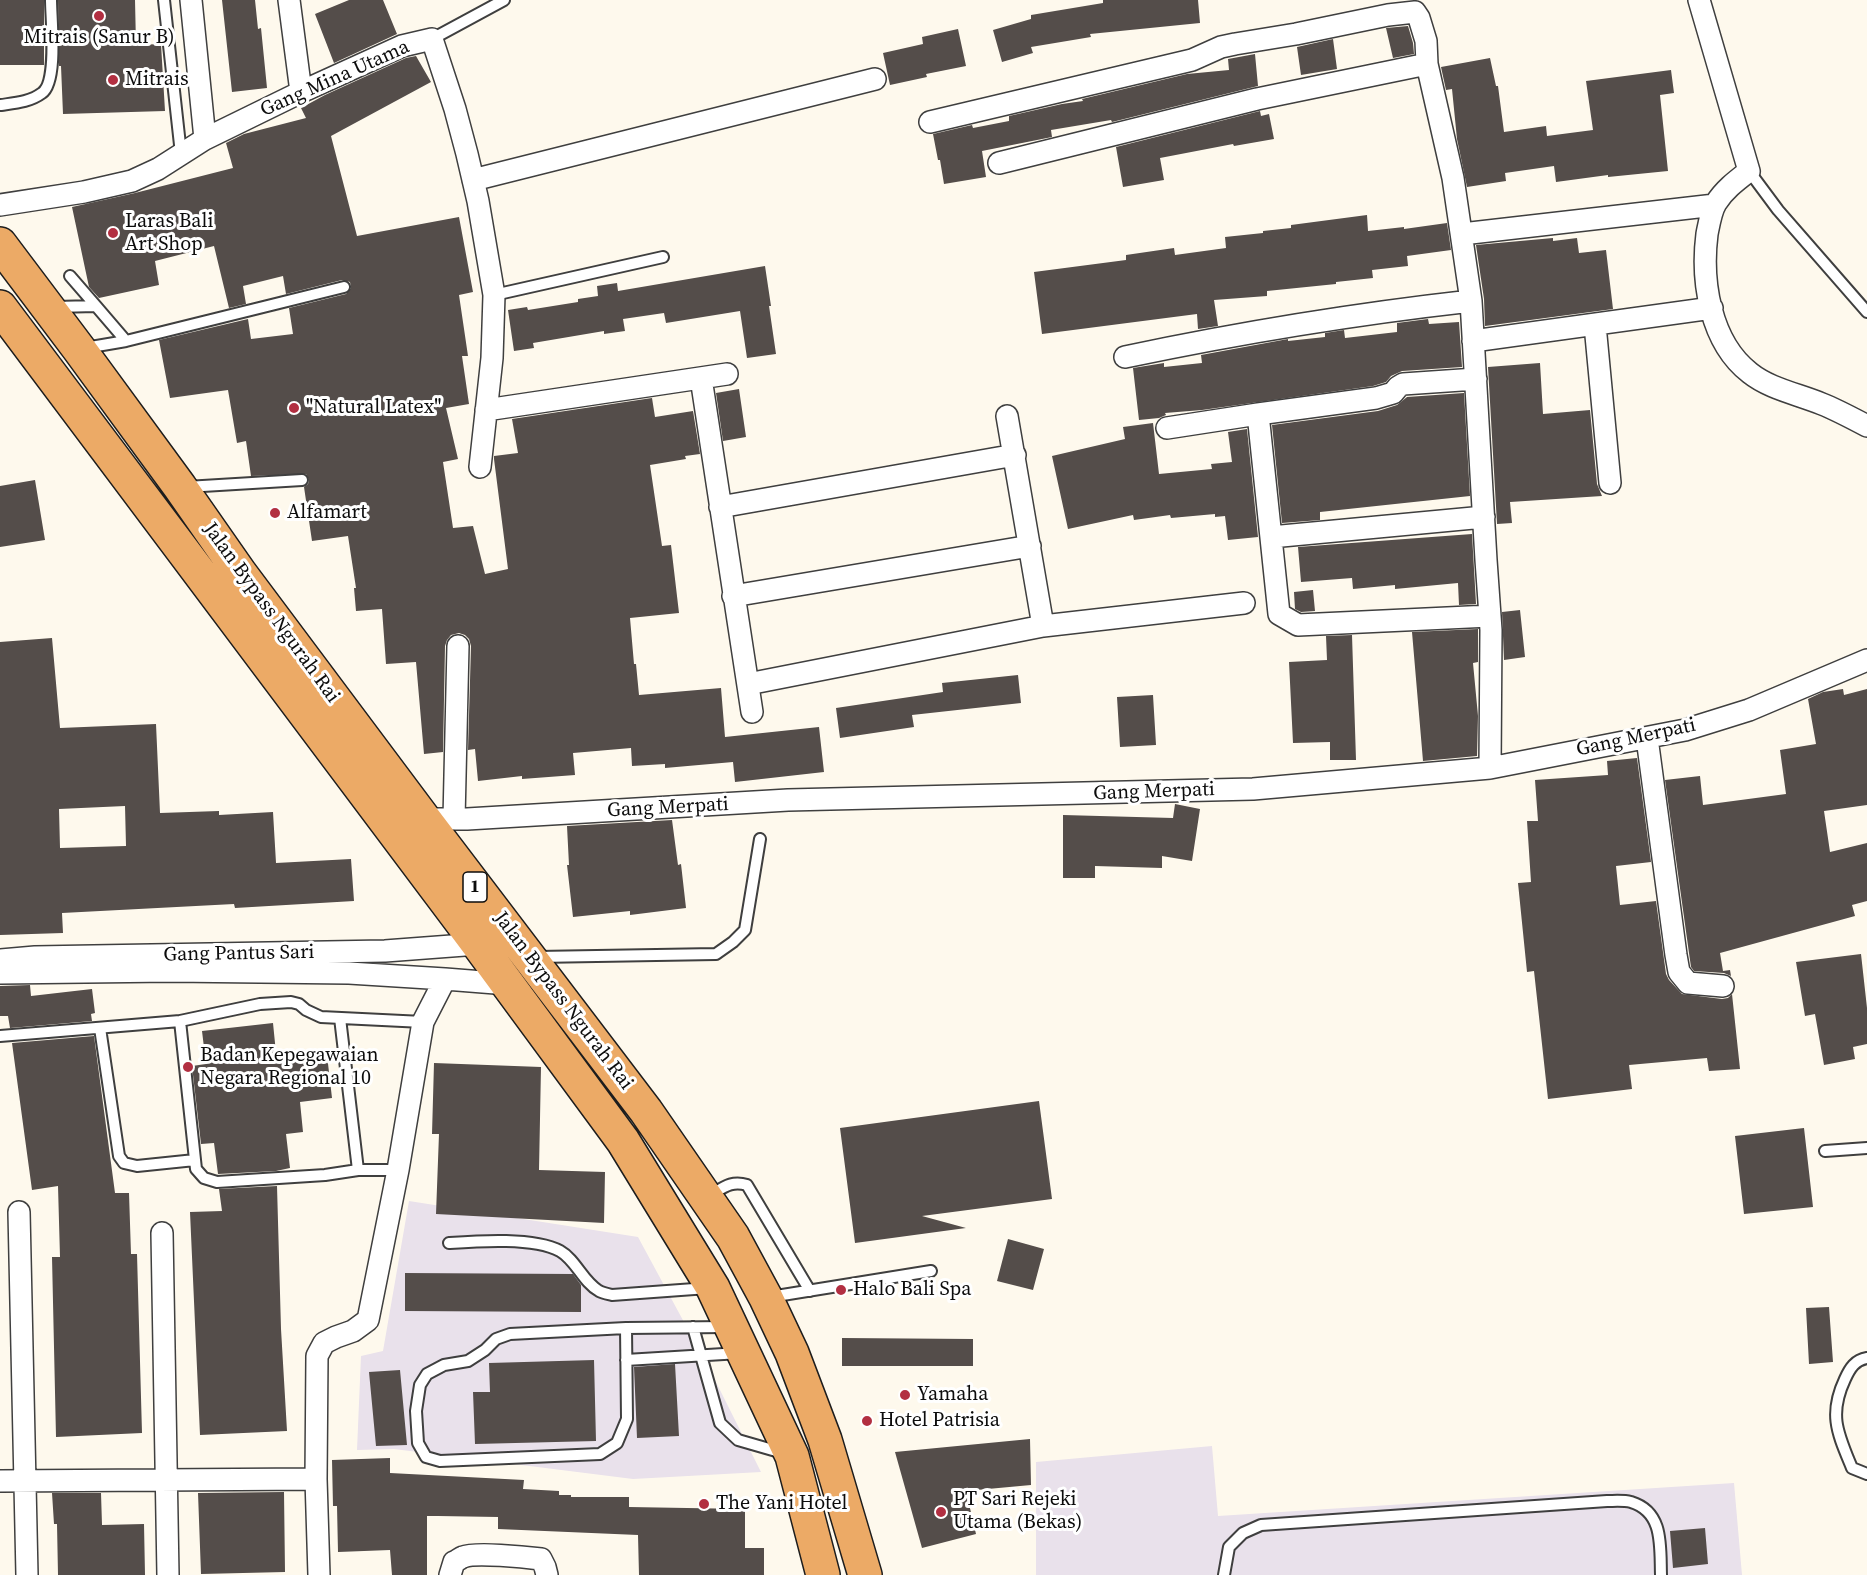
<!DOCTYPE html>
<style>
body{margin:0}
canvas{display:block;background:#fef9ed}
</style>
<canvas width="1867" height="1575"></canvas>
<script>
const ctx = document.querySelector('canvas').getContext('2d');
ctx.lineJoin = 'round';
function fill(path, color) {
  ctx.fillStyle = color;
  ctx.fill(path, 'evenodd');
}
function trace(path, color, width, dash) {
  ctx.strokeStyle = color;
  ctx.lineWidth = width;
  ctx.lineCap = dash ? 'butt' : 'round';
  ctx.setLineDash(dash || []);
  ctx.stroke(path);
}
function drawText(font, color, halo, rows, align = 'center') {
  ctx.font = font + ' "Source Serif 4",serif';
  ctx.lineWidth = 6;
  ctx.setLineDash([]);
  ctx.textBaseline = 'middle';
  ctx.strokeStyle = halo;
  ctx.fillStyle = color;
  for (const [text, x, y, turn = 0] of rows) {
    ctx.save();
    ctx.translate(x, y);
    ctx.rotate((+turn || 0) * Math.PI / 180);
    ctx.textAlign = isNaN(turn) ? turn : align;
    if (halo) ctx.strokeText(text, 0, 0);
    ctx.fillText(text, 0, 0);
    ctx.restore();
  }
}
fill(new Path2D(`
 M409,1201l229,36 74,137 49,98 -128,7 -239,-30 -37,1 4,-94 22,-5z
 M1212,1446l6,70 516,-33 8,92h-706v-113z`), '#e9e1eb');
fill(new Path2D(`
 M0,0h44v65h-44z
 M58,0h77l1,45 25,-1 4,67 -102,3 -2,-48h-2z
 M222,0h33l3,29 3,-1 6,60 -35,4z
 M349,0h34l14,34 -63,29 -19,-49z
 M1103,0h95l2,23 -110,11 1,3 -60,10 2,6 -31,9 -9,-32 38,-11v-4l72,-12z
 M1408,26l5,17 1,11 -21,4 -7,-30z
 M958,29l8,37 -40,8 1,3 -37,8 -7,-32 40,-9 -1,-7z
 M1333,39l4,30 -36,6 -4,-28z
 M1255,54l3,32 -146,36 -1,-2 -60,10 1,7 -70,14 4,26 -42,7 -4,-24h-2l-5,-26 39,-9 1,3 36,-7v-5l53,-12 21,-3 -1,-2 105,-25 42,-4 -1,-11z
 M416,56l15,26 -100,54 26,100 102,-19 14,75 -14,3 9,61h-6l7,48 -23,4 12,51 -15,3 10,66 20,-2 12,48 23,-5 -14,-110v-3l24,-3 -6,-34 140,-21 3,19 38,-6 7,43 -15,2 1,3 -36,6 12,81 9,-1 8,68 -49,5 4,46h2l3,31 82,-7 4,49 94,-10 5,45 -89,10 -2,-20 -68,6v-4l-33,2 -1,-18 -58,5 2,22 -53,4v-3l-44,5 -3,-32 -7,1 3,-104 -2,-7 -4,-4 -6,-2 -8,2 -4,5 -2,6 -2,106 -19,2 -8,-92 -30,2 -4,-55 -26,2 -2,-23h2l-8,-52 -36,5 -8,-54 4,-3 1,-4 -3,-6 -55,2 -5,-35 -9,2 -9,-53 -58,8 -11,-58 89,-21 3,20 42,-5 -4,-26 57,-14 5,-6 -1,-6 -8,-2 -56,14 -3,-18 -40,10 3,18 -17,4 -15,-62 -59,15 4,24 -60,13 -10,-11 -17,-80 63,-14 98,-25 -7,-25 18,-9 62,-16 -5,-10 24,-13 81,-37z
 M1490,58l6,28h2l6,46 42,-6 1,10 46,-6 -7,-49 85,-11 3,23 -14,2 8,76 -60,6v-2l-52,7 -2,-16 -49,7 1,8 -39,6 -10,-48 -5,-50 -6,1 -5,-23z
 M1260,111l1,5 8,-2 5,25 -40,7 -1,-2 -73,14 4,22 -41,7 -7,-40z
 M1367,215l1,16 36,-4v2l43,-6 4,27 -44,6 1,10 -36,4 1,8 -37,4v2l-69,7v5l-53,4 4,26 -20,3 -1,-15 -155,20 -8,-62 92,-12v-5l48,-7 1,7 51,-7 -1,-11 38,-4v-2l28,-3v-3z
 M1553,238v3l24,-3 2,15 27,-3 7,59 -128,17 -1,-27 -8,-54z
 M765,266l6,40h-2l7,48 -29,4 -7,-47 -74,12 -2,-10 -41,6 2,12 -21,3v-3l-71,12 1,5 -20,3 -6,-41 19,-3 1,3 50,-8v-3l20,-3 -1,-10 20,-3 1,8z
 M1428,319l1,5 30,-2 3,45 -60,4 -11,5 -5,6 -13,4 -171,24 -37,3 1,2 -7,3 -20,2 -6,-52 31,-5v4l38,-4 -1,-8 87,-16v2l37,-4v-4l19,-3 1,8 52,-6v-9z
 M1540,363l3,51 47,-4 7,74 5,12 -92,6 2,21 -15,1 -9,-157z
 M739,389l7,48 -23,4 -7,-48z
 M1464,393l6,103 -150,16v8l-38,3 -10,-98 106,-14 19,-6 10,-8z
 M1153,423l6,51 53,-5 -1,-5 21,-2 -4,-30 19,-3 11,108 -30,3 -3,-24 -10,1v-3l-44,4 -1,-3 -36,5 -1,-5 -65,14 -16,-73 73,-17 -2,-12z
 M35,480l10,60 -45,7v-61z
 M1472,534l4,70 -17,1 -1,-22 -63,6v-4l-42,4 -1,-11 -51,4 -3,-35z
 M1313,590l2,21 -14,1 -6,-3 -1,-17z
 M1520,610l5,47 -21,3 -2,-48z
 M1478,629v33l-5,1 5,53 -1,40 -54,5 -11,-129z
 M1352,635l4,125h-26v-18l-37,1 -4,-81 38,-2 -1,-24z
 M52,638l8,90 96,-4 4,89 59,-2v4l54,-3 3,51 75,-4 3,42 -119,7 -1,-4 -172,9 1,20 -63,2v-293zM125,806l1,40 -66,2 -1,-39z
 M1018,675l3,28 -109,12 2,12 -74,11 -4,-30 107,-16 -1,-9z
 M1843,689l1,6 23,-6v116l-43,6 6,41 37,-9v58l-15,4 3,11 -135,37 3,18 7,-1 1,6 -7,-3 -30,-2 -3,-4 -2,-14 -24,-173 35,-4 3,29 83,-11 -6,-44 36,-6 -8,-45 15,-7z
 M1153,695l3,50 -36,2 -3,-50z
 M1637,758l14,104 -35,4 4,39 36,-4 10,73 3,6 13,14 40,5 6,-1 4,-4 8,75 -31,2 -2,-13 -78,7 3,24 -84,10 -14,-128 -7,1 -9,-89 13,-1 -4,-61h11l-3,-41 73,-5 -1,-14z
 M1175,804l25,5 -8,52 -30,-5v12l-67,-2v12h-32v-63l110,3z
 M672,820l6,45 3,-1 5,44 -56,7v-4l-57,6 -6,-52h2l-2,-39z
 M1861,954l6,54v36l-14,3 2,12 -31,6 -9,-51 -10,2 -9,-54z
 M30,985l1,11 61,-7 3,24 -4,1 1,7 -82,7 -2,-12h-8v-30z
 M273,1023l3,30 18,-2 1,9 32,-5 5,43 -32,4 3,30 -17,2 4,34 -14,3 -58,3 -4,-31 -13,1 -9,-78 14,-2 -4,-33z
 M94,1036l21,157h14l2,61h6l5,179 -86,4 -4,-180h8l-2,-71 -26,4 -20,-147z
 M434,1063l107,4 -2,103 66,2 -1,51 -168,-9 3,-80h-7z
 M1039,1101l13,98 -130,17 44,12 -111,15 -15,-115z
 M1804,1128l9,79 -69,7 -9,-78z
 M277,1186l4,143 6,102 -87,4 -10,-223 32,-1 -3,-22z
 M1008,1239l36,10 -11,41 -36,-9z
 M405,1273l168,1 8,11v27l-176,-1z
 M1829,1307l4,55 -24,2 -3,-56z
 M842,1338l131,1v27h-131z
 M594,1360l2,81 -121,3 -2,-52h17l-1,-29z
 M675,1364l4,72 -42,2 -3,-71z
 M400,1370l7,75 -31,1 -7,-74z
 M1030,1439l1,46 -65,6 10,43 -54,14 -27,-96z
 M390,1458v15l134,7 -1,9 36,2v4h12v2h58v10l116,2v39h19v27h-125l-1,-40 -140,-6v-12l-60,-1h-11v59h-35l-2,-25 -52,2 -1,-46h-4l-1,-46z
 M284,1492l1,80 -84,2 -3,-81z
 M52,1493h49l1,32 42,-1 1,51h-87l-1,-51h-3z
 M1705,1528l3,36 -35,4 -3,-37z`), '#544d4a');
const service = new Path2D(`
 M164,0l17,154
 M432,39l72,-39
 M1,105c14,-2 29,-3 41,-12 16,-11 9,-74 9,-93
 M1749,171l29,39 89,102
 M70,276l26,30
 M494,295l169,-38
 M55,307l41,-1 30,35
 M85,348l41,-7 218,-54
 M186,487l116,-7
 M537,957l179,-3 17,-12 12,-12 15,-91
 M340,1018l18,152
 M180,1021l16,148 8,9 13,4 108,-7 33,-5h40
 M100,1028l19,128 5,7 13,3 58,-6
 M0,1036l180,-15 80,-17 31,-2 8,2 7,6 15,7 102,5
 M1825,1151l42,-3
 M709,1196c14,-8 22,-16 38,-11l63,106
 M449,1243c29,-2 85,-6 111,8 16,9 23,31 39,40 4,2 9,3 13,4l96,-7
 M770,1297l161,-26
 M693,1327l27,96 18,17 45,13
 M626,1328l1,91 -10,24 -17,11 -160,7 -14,-4 -8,-14 -2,-32 4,-26 7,-11 17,-9 24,-4 17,-11 11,-11 14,-5 116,-6 101,-1
 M1867,1358c-12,2 -17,10 -22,21 -17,36 -7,55 7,89l15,6
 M626,1360l114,-7
 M1224,1575l5,-28 14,-14 18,-8 346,-24c7,0 16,-1 24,1 33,10 29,44 30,73`);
const minor = new Path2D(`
 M191,0l14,139
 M289,0l12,92
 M1699,0l50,171c-13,10 -25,19 -33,32 -5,8 -7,21 -9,31 -6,47 3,108 43,139 20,16 48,21 72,31 15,6 30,14 45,22
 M930,122l262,-62 29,-13 14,-3 61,-10 92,-19 27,-3 4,6 7,23 1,23 26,114 18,123 15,259 5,70 -1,138
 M999,163l258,-64 170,-35
 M473,180l402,-101
 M0,205l84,-13 48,-11 26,-12 47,-30 96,-47 101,-46 30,-7 23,70 12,45 11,47 16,94 -2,63 -12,109
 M1462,234l253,-29
 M1595,325l15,158
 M1473,341l239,-33
 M1125,357c114,-24 230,-43 346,-56
 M701,378l51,334
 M1476,379l-73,5 -5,3 -5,6 -17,5 -118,16 21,200 19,11 192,-9
 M486,410l241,-36
 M1007,416l36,210
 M1167,428l91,-14
 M720,507l295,-52
 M1271,537l213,-20
 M733,596l297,-50
 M748,684l295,-58 201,-23
 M1647,738l29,217 3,17 9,11 35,3
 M424,819h43l321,-19 465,-11 237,-21 195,-38 64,-20 118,-50
 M454,819l4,-173
 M0,960l35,-3 350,-6 93,-7
 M0,973l171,-2 178,2 96,6
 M19,1212l8,363
 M162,1233l6,342
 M0,1481l316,-2
 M319,1575l-3,-96 1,-123 7,-13 12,-6 17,-6 15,-11 30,-150 25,-148 22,-43 63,5
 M450,1575l4,-13c3,-1 6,-4 9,-5 12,-5 62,0 78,2l4,8 2,8`);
const trunk = new Path2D(`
 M0,244l79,105 101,138 60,86 184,246 222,292 87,126 33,61 26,55 33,87 40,135
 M0,307l478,637 145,197 90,147 79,168 31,119`);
trace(service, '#3f3f3f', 14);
trace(minor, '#3f3f3f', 24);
trace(trunk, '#1d1d1d', 36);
trace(service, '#fff', 10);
trace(minor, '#fff', 21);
trace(trunk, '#ecaa66', 33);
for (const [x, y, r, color] of [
 [99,16,6,"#b22f41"],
 [113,80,6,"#b22f41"],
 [113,233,6,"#b22f41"],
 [294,408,6,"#b22f41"],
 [275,513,6,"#b22f41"],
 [188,1067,6,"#b22f41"],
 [841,1290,6,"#b22f41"],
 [905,1395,6,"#b22f41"],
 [867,1421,6,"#b22f41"],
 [704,1504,6,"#b22f41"],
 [941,1512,6,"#b22f41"]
]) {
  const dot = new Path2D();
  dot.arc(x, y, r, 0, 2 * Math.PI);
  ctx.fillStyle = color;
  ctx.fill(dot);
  trace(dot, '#fff', 2);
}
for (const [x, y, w] of [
 [475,887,24]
]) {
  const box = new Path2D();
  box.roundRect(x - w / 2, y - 15, w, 30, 4.5);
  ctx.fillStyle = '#fff';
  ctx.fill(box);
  trace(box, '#0c0c0c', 1.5);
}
drawText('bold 18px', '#0c0c0c', null, [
 ["1",475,887]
]);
drawText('20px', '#0c0c0c', '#fff', [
 ["Mitrais (Sanur B)",99,38,"center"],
 ["Mitrais",125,80],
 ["Laras Bali",125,222],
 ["Art Shop",125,245],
 ["\"Natural Latex\"",306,408],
 ["Alfamart",287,513],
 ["Badan Kepegawaian",200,1056],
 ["Negara Regional 10",200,1079],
 ["Halo Bali Spa",853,1290],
 ["Yamaha",917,1395],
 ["Hotel Patrisia",879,1421],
 ["PT Sari Rejeki",953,1500],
 ["Utama (Bekas)",953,1523],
 ["The Yani Hotel",716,1504]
], 'left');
drawText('20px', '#0c0c0c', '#fff', [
 ["Gang Mina Utama",335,79,-24],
 ["Jalan Bypass Ngurah Rai",271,613,54],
 ["Gang Merpati",1636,738,-12],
 ["Gang Merpati",1154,792,-2],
 ["Gang Merpati",668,808,-3],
 ["Gang Pantus Sari",239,954,-1],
 ["Jalan Bypass Ngurah Rai",563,1001,53]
]);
</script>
